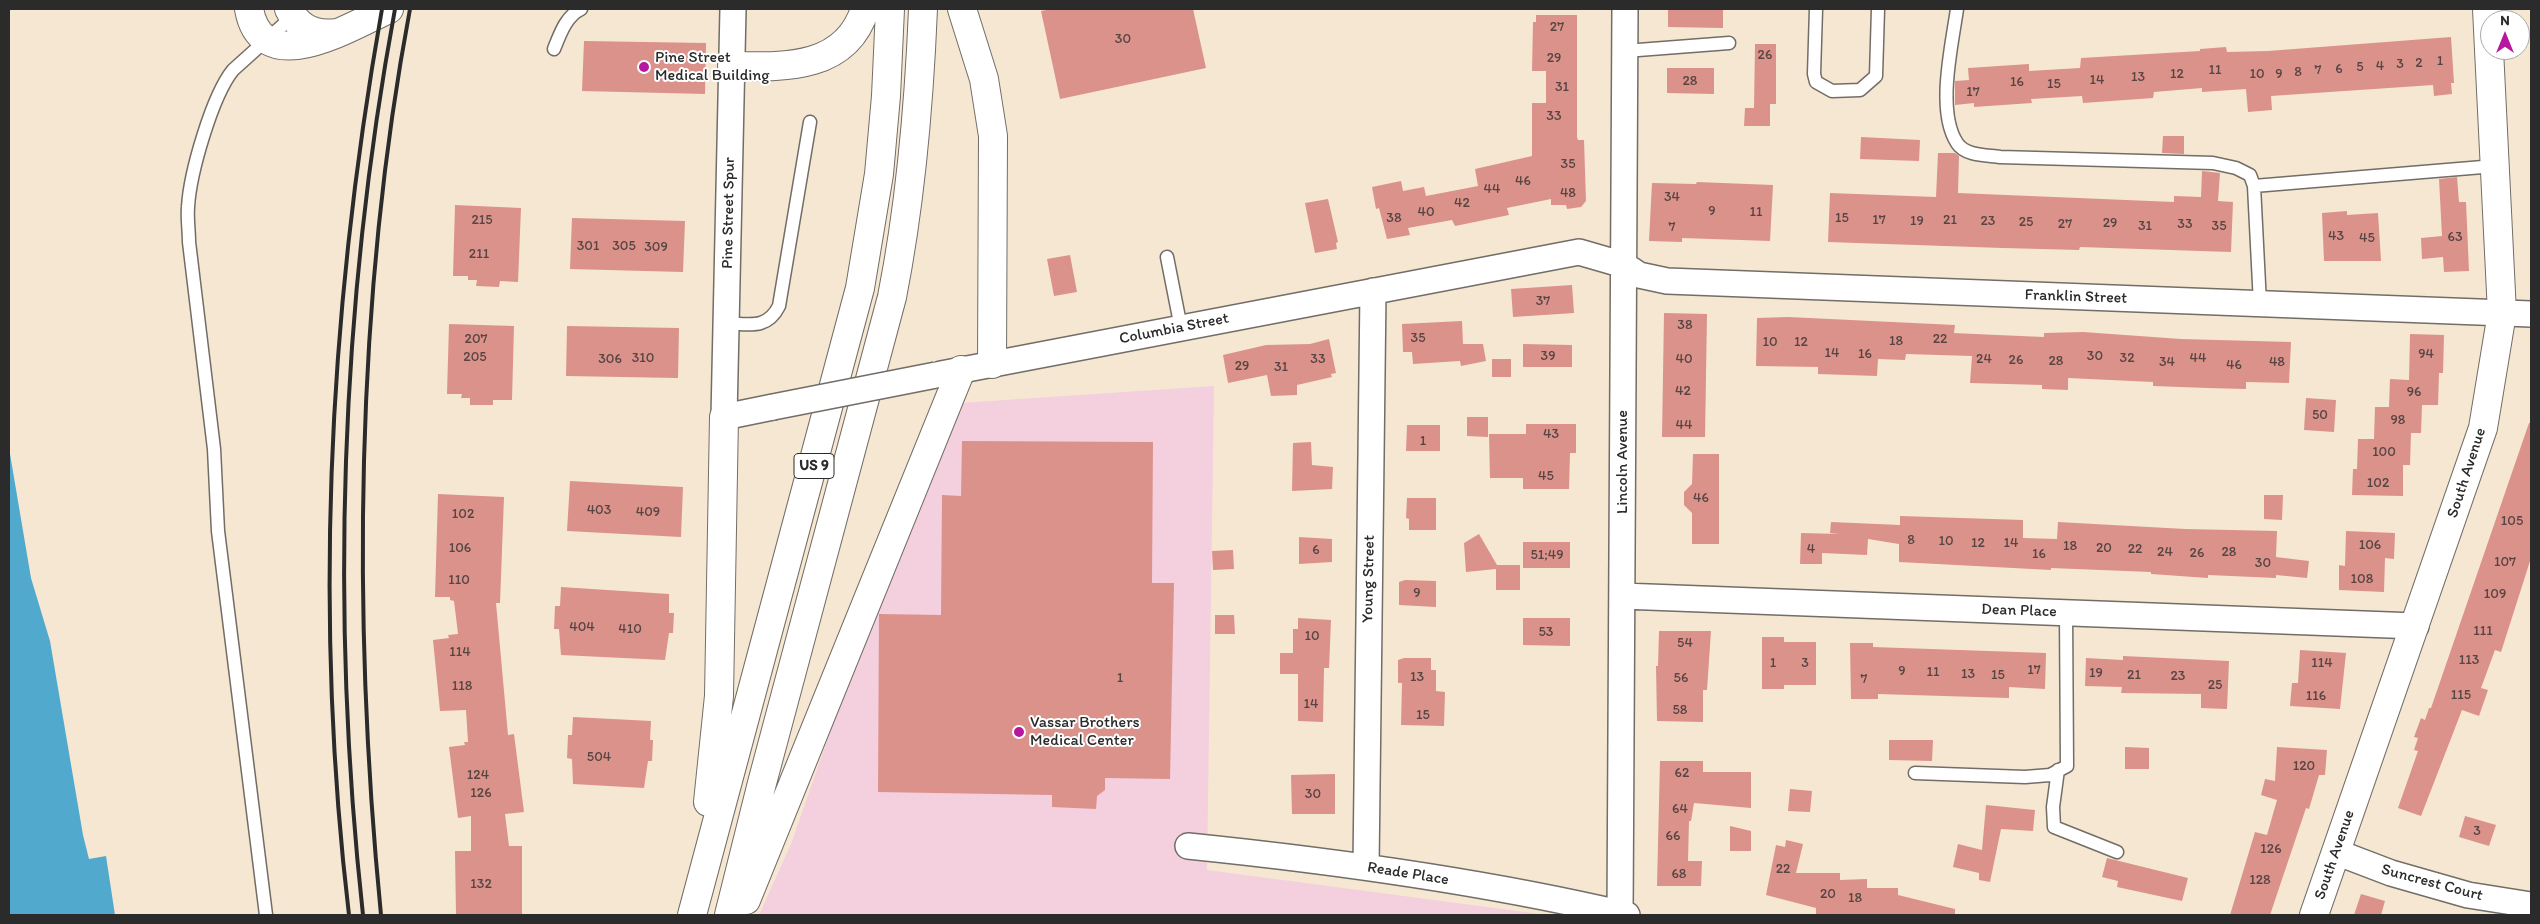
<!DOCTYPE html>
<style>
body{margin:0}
#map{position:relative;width:2540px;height:924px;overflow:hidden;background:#f6e7d3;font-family:Itim,sans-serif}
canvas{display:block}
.frame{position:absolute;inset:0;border:10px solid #2b2b2b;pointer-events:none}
.north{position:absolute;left:2480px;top:10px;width:50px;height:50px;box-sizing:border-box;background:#fff;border:1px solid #aaa;border-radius:50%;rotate:0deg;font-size:14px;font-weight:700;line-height:20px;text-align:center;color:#2b2b2b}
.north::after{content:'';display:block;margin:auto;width:18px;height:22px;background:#b5179e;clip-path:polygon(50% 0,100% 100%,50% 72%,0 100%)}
</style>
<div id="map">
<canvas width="2540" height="924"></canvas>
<div class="frame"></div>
<div class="north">N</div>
</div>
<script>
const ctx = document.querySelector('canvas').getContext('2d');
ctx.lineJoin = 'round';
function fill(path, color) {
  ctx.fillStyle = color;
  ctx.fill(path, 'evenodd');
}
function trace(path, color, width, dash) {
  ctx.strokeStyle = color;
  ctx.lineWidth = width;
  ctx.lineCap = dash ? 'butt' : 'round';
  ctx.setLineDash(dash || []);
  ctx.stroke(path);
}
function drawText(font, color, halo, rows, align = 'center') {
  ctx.font = font + ' Itim,sans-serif';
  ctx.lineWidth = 4;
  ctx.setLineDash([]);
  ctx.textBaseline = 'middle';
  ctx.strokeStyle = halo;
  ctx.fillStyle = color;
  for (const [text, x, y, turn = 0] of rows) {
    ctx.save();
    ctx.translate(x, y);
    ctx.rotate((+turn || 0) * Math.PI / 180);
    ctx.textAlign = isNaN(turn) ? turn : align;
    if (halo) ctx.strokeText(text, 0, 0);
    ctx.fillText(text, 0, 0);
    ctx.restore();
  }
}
fill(new Path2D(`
 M1214,386l-7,484 340,45h-788l32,-71 78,-224 91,-217z`), '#f4cfdd');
fill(new Path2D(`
 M9,448l22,130 19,63 33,194 6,24 17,-3 9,59h-106z`), '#51aace');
fill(new Path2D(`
 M1052,9h141l13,59 -146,31 -19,-88z
 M1668,9h55v19l-55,-1z
 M1536,15h41v122l1,3h6l2,61 -5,6 -14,2 -1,-4h-15v-6l-44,9 2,7 -54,11 -3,-6 -44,8 2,7 -23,4 -8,-31 -3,1 -4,-22 29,-6 2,10 21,-4 2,9 52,-10 -3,-17 57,-13v-53h14v-32h-14l1,-49h3z
 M2451,37l3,46h-3l1,11 -18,2 -1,-11 -162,11 1,14 -24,2 -2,-23 -44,3v-4l-48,4 -1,6 -70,5 -1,-7 -51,3 1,4 -58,4v-4l-19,2v-24l14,-1 -1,-12 61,-4v7l51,-3 1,-10 119,-7v-2l26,-2 1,5 41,-1z
 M584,41l122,2 -1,51 -123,-3z
 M1755,44h21v60h-6v22h-26l1,-18h9z
 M1667,68h47v26l-47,-1z
 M2163,136h21v18l-22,-1z
 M1861,137l59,3 -1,21 -59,-2z
 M1938,153h17l4,3 -1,37 216,9v-6l27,1 1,-26 18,2 -2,28 15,1 -2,50 -151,-5 -1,3 -76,-2 -175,-6 2,-49 106,4z
 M2457,177l2,25h7l3,69 -25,1 -1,-15 -21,2 -1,-21 21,-2 -3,-57z
 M1697,182l76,3 -3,56 -88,-3v4l-33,-1 3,-58 44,1z
 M1328,199l10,43 -2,1 1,6 -22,4 -10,-50z
 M455,205l66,3 -3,74 -18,-1 -1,6 -23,-1 1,-6h-9v-4h-15z
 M2347,211v4l31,-2 3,48h-57l-2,-48z
 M572,218l113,3 -2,51 -113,-3z
 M1070,255l7,37 -23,4 -7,-37z
 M1572,285l2,28 -61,4 -2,-28z
 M1664,313l43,1 -2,123h-43z
 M1788,317l167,8 -1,8 43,2 47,2v-4l39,-1 98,7 110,3 -2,41 -43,-1v7l-38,-1 -55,-2v-4l-85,-4v12l-26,-1v-4l-72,-2 2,-27 -66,-2 -1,6 -27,-1 -1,17 -59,-2v-7l-62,-1 1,-48z
 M1462,321l1,23h20l3,17 -25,5 -1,-5 -47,3 -1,-12h-9l-1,-28z
 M449,324l65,2 -2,74h-19v5h-23v-7h-9l1,-4h-15z
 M567,326l112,2 -1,50 -112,-2z
 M2410,334l34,1 -1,38h-4l-1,32h-16l-1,28h-10l-1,32h-7v31l-51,-1 1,-26h4l1,-30h16l1,-32h14l1,-28 19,1z
 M1329,339l7,34 -5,1 1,3 -35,8v10l-26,1 -4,-21 -39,8 -5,-28 43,-10 44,-1z
 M1523,344l49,1v22h-49z
 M1492,359h19v18h-19z
 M2306,398l30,2 -2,32 -30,-2z
 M1467,417h21v20l-21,-1z
 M2529,423h2v135l-30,94 -6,-2 -14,38 7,2 -9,26 -17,-6 -41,106 -23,-8 20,-57 -4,-1 4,-12 -4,-1 7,-19 4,2 4,-12h2z
 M1526,424h50v29h-6l-1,36h-46v-11h-33l-1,-44h37z
 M1407,425h33v26h-34z
 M962,441l191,1 -1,141h22l-4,196 -65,-1v12l-8,6 -1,13 -44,-2v-12l-174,-3 1,-178 62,1 1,-120 19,1z
 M1311,442l1,23 21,2 -1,22 -40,2 1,-48z
 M1693,454h26v90h-27v-31l-8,-8v-13l8,-8z
 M570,481l113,6 -2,50 -114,-6z
 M438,494l66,3 -4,106h-4l12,132 6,-1 10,78 -19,2 4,32h13v69h-66l-1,-64h16v-35l-13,2 -9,-71 16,-2 -1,-3h4l-2,-32 -26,1 -7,-71 16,-2 -1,-3 10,-1 -4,-33 -4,-1v-3h-15z
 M2264,495h19l-1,25 -18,-1z
 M1407,498h29v32h-27v-11l-3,-1z
 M1900,516l123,4v18l34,1 1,-17 127,7 92,2 -1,26 33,4 -2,17 -31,-3v3l-68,-3v3l-57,-4v-2l-100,-4v2l-152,-8v-18l-31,-5 -1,16 -45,-2v11h-22l1,-31 38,1 -9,-1 1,-11 69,3z
 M2346,531l49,2 -1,26 -9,-1 -1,34 -45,-2v-25l6,1z
 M1479,534l18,31h23v25h-24v-21l-30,3 -2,-29z
 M1299,537l33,2v23l-33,2z
 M1523,542h47v26h-47z
 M1233,550l1,19 -21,1 -1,-19z
 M1405,580l31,1v26l-37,-2v-23z
 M561,587l108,7v19h5l-1,20h-4l-4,27 -104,-5 -2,-26h-5l1,-23h5z
 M1215,615h19l1,19h-20z
 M1298,618l33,2 -2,48h-5l-1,54 -25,-1v-47h-18v-21h13v-24h5z
 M1523,618h47v28l-47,-1z
 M1659,631h52l-4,59h-4v32l-46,-1 -1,-55h2z
 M1762,637h22v5h32v43h-32v4h-22z
 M1850,643h23v4l173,6 -1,36 -36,-2v11l-131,-4v5h-27z
 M2300,650l46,3 -6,56 -50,-3 2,-23h6z
 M2123,656l106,5 -2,48 -26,-1v-14l-80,-1 1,-6 -37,-1 1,-28 37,2z
 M1404,658h27v12h5v21l9,1 -1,34 -43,-1 1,-42h-4v-23z
 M573,717l78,4 -1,19h3l-1,21h-4l-4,27 -71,-4 -1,-25 -5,-1 1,-23h4z
 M1889,740h44l-1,21 -43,-1z
 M2125,747l24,1v21h-24z
 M2277,747l50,3 -2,25h-6l-10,34 -3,-1 -36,107h-40l25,-83 12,3 10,-35 -16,-5 4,-16 10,2z
 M1660,761h43v11h48v36l-57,-5 -3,18h-2l-1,40h14l-1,25h-44z
 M1335,774v40h-43l-1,-39z
 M1790,789l22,2 -2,21 -22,-1z
 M1986,805l49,5 -2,21 -32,-2 -11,53 -11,-2v-7l-26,-6 5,-23 24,6z
 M2465,816l31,9 -7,21 -30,-9z
 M1730,826l21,5v20h-21z
 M1786,840l17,4 -7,29h44v7l27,-1v9h31v7l57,14v6h-139v-7l-50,-13 10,-50 9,2z
 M2107,858l81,20 -6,23 -65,-14 1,-6 -16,-4z
 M2361,894l24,7 -4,14h-27z`), '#db928b');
const service = new Path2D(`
 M1816,9l-2,65 2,8 16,9 28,-1 16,-14 2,-67
 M1957,9c-5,36 -21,102 0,134 8,13 30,12 43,14l213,6 23,5 14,7 4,11 6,118
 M554,49c6,-15 12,-33 27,-40
 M1625,51l104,-8
 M2254,186l241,-20
 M1167,257l14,71
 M726,323c23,1 41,7 53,-17l31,-184
 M2058,770l-5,37 1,20 63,25
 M1915,773l110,4 25,-2 17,-9 -1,-153
 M266,915l-48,-384 -4,-82 -25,-207c0,-12 -2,-23 -1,-35 2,-34 24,-111 45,-137l60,-54`);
const minor = new Path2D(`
 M733,9l-9,408 49,-10
 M941,374l638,-122 45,13 15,10 28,6 864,33
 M1622,596l794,30
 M1188,846c147,15 295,35 439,69
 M2336,852l55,21 77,22 63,10
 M1366,867l7,-576
 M1620,915l5,-906`);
const tertiary = new Path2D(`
 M249,9c13,73 102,17 140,0
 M289,9c9,19 26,27 47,24
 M2314,915l169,-487 19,-115 -15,-304`);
const motorway = new Path2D(`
 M962,9l22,70 9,57 -1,228
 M732,66c52,1 114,4 133,-57
 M708,802l11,-106 5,-279
 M746,900l215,-530
 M692,915l168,-627 19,-114 7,-78 4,-87
 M729,915l33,-132 130,-486c19,-96 27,-191 31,-288`);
trace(service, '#726d66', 15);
trace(minor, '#726d66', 28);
trace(tertiary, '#726d66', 30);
trace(motorway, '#726d66', 30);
trace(service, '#fff', 12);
trace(minor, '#fff', 25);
trace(tertiary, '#fff', 28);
trace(motorway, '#fff', 28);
trace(new Path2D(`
 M349,915c-36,-302 -20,-607 33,-906
 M363,915c-33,-300 -23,-609 32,-906
 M381,915c-29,-295 -26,-614 29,-906`), '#2b2b2b', 4);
const minorBridge = new Path2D(`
 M773,407l163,-32`);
trace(minorBridge, '#726d66', 28, []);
trace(minorBridge, '#fff', 25);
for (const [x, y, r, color] of [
 [644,67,6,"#b5179e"],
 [1019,732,6,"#b5179e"]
]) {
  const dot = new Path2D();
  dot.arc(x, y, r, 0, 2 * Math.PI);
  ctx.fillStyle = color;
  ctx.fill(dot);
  trace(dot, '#fff', 2);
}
drawText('14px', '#574543', null, [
 ["27",1557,27],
 ["30",1123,39],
 ["26",1765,55],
 ["29",1554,58],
 ["1",2440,61],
 ["2",2419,63],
 ["3",2400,64],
 ["4",2380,66],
 ["5",2360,67],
 ["6",2339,69],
 ["11",2215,70],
 ["7",2318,70],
 ["8",2298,72],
 ["12",2177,74],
 ["10",2257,74],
 ["9",2279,74],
 ["13",2138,77],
 ["14",2097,80],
 ["28",1690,81],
 ["16",2017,82],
 ["15",2054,84],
 ["31",1562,87],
 ["17",1973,92],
 ["33",1554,116],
 ["35",1568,164],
 ["46",1523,181],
 ["44",1492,189],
 ["48",1568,193],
 ["34",1672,197],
 ["42",1462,203],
 ["9",1712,211],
 ["40",1426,212],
 ["11",1756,212],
 ["38",1394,218],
 ["15",1842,218],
 ["215",482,220],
 ["17",1879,220],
 ["21",1950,220],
 ["19",1917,221],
 ["23",1988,221],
 ["25",2026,222],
 ["29",2110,223],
 ["27",2065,224],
 ["33",2185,224],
 ["31",2145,226],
 ["35",2219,226],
 ["7",1672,227],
 ["43",2336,236],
 ["63",2455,237],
 ["45",2367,238],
 ["301",588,246],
 ["305",624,246],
 ["309",656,247],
 ["211",479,254],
 ["37",1543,301],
 ["38",1685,325],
 ["35",1418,338],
 ["207",476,339],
 ["22",1940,339],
 ["18",1896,341],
 ["10",1770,342],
 ["12",1801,342],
 ["14",1832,353],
 ["16",1865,354],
 ["94",2426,354],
 ["39",1548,356],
 ["30",2095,356],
 ["205",475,357],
 ["310",643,358],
 ["32",2127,358],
 ["44",2198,358],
 ["306",610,359],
 ["33",1318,359],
 ["40",1684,359],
 ["24",1984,359],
 ["26",2016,360],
 ["28",2056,361],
 ["34",2167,362],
 ["48",2277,362],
 ["46",2234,365],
 ["29",1242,366],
 ["31",1281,367],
 ["42",1683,391],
 ["96",2414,392],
 ["50",2320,415],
 ["98",2398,420],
 ["44",1684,425],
 ["43",1551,434],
 ["1",1423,441],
 ["100",2384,452],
 ["45",1546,476],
 ["102",2378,483],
 ["46",1701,498],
 ["403",599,510],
 ["409",648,512],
 ["102",463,514],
 ["105",2512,521],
 ["8",1911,540],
 ["10",1946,541],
 ["12",1978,543],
 ["14",2011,543],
 ["106",2370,545],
 ["18",2070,546],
 ["106",460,548],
 ["20",2104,548],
 ["4",1811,549],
 ["22",2135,549],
 ["6",1316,550],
 ["24",2165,552],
 ["28",2229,552],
 ["26",2197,553],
 ["16",2039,554],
 ["51;49",1547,555],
 ["107",2505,562],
 ["30",2263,563],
 ["108",2362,579],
 ["110",459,580],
 ["9",1417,593],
 ["109",2495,594],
 ["404",582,627],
 ["410",630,629],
 ["111",2483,631],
 ["53",1546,632],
 ["10",1312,636],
 ["54",1685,643],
 ["114",460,652],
 ["113",2469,660],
 ["1",1773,663],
 ["3",1805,663],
 ["114",2322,663],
 ["17",2034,670],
 ["9",1902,671],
 ["11",1933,672],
 ["19",2096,673],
 ["13",1968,674],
 ["15",1998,675],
 ["21",2134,675],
 ["23",2178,676],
 ["13",1417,677],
 ["1",1120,678],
 ["56",1681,678],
 ["7",1864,679],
 ["25",2215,685],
 ["118",462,686],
 ["115",2461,695],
 ["116",2316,696],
 ["14",1311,704],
 ["58",1680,710],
 ["15",1423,715],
 ["504",599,757],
 ["120",2304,766],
 ["62",1682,773],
 ["124",478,775],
 ["126",481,793],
 ["30",1313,794],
 ["64",1680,809],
 ["3",2477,831],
 ["66",1673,836],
 ["126",2271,849],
 ["22",1783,869],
 ["68",1679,874],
 ["128",2260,880],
 ["132",481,884],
 ["20",1828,894],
 ["18",1855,898]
]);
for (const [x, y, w] of [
 [814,466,40]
]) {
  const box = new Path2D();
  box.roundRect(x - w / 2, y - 12.5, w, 25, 4);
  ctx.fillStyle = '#fff';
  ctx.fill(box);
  trace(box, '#2b2b2b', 1);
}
drawText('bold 15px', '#2b2b2b', null, [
 ["US 9",814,466]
]);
drawText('16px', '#2b2b2b', '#fff', [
 ["Pine Street",655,58],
 ["Medical Building",655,76],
 ["Vassar Brothers",1030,723],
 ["Medical Center",1030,741]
], 'left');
drawText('16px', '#2b2b2b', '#fff', [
 ["Pine Street Spur",729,213,-89],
 ["Franklin Street",2076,297,2],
 ["Columbia Street",1174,329,-11],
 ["Lincoln Avenue",1623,462,-90],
 ["South Avenue",2467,473,-72],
 ["Young Street",1369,579,-89],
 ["Dean Place",2019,611,2],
 ["South Avenue",2335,855,-71],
 ["Reade Place",1408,874,9],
 ["Suncrest Court",2432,883,15]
]);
</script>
